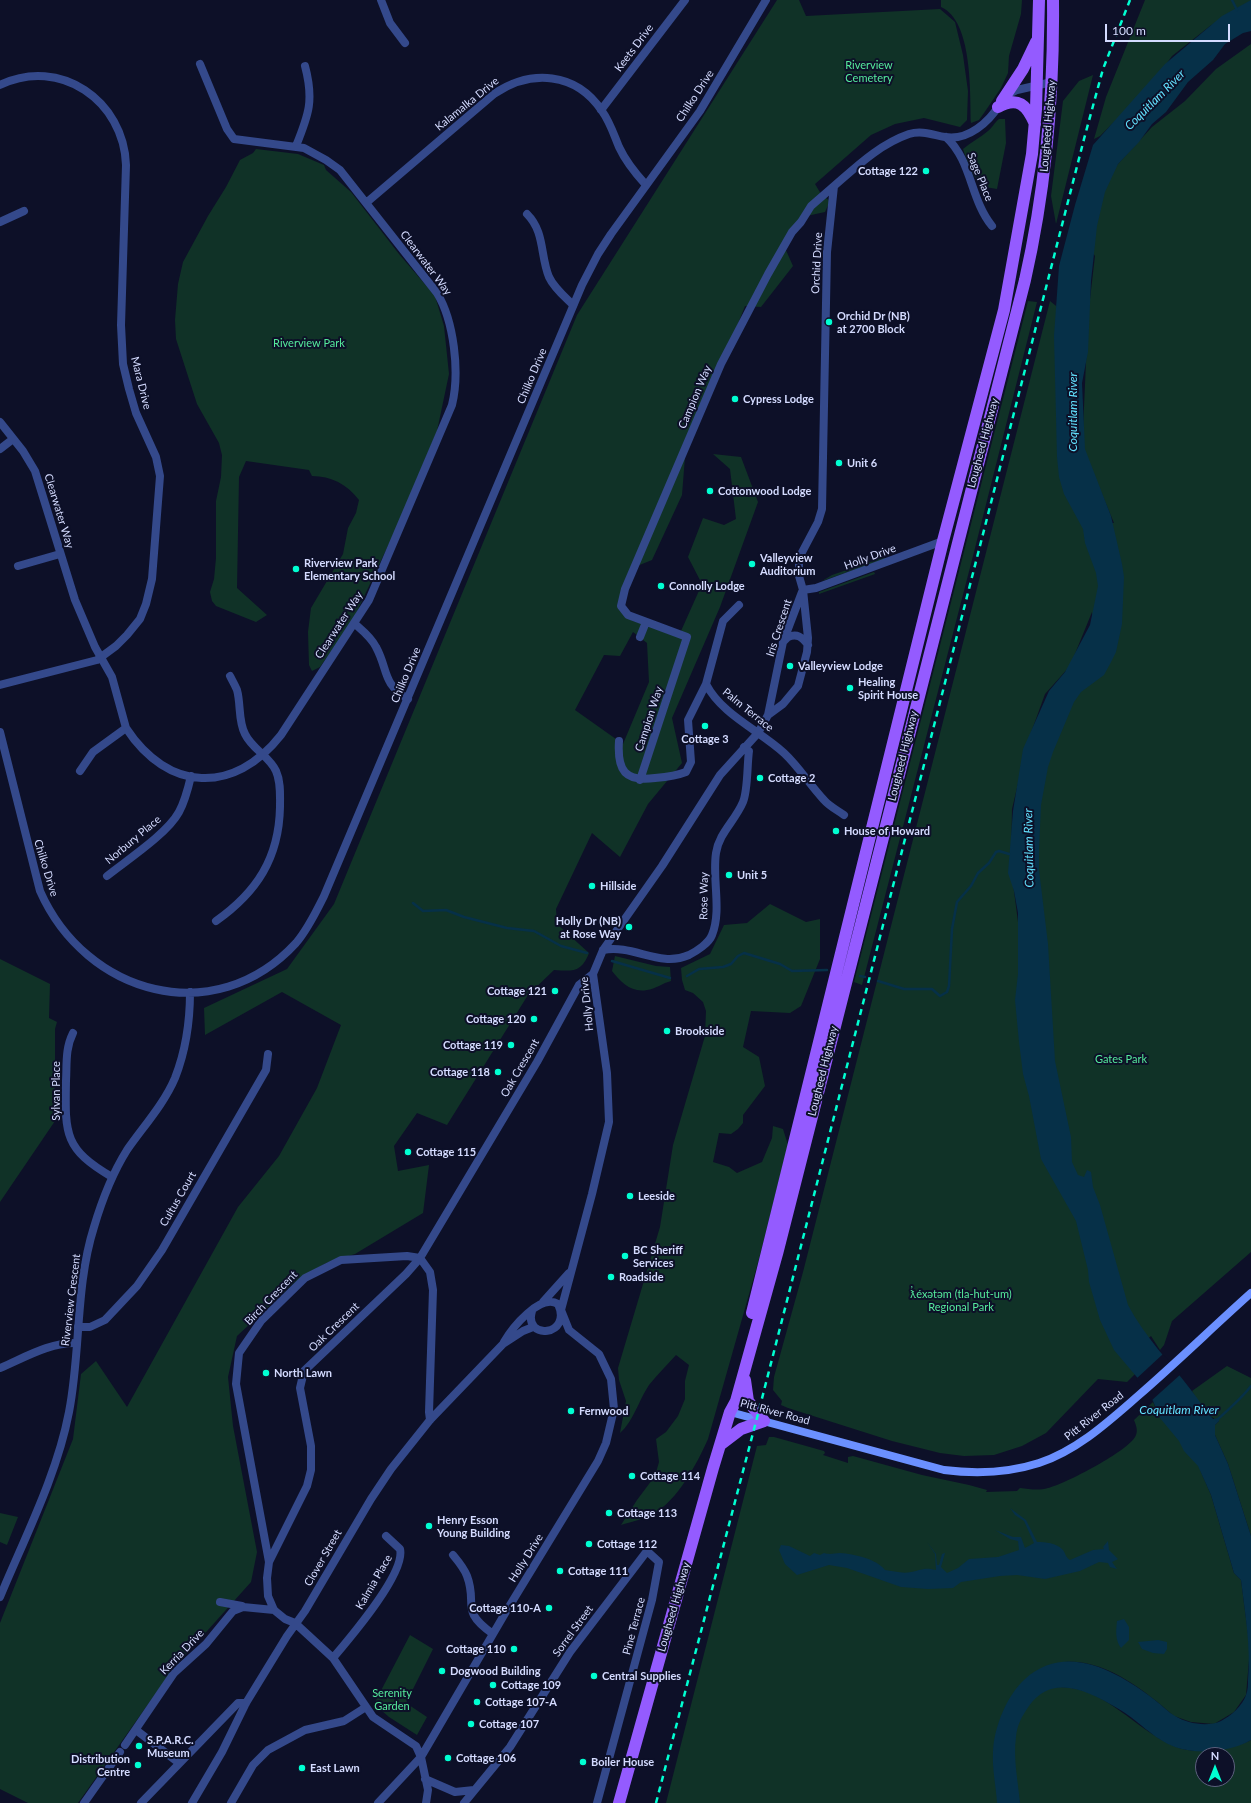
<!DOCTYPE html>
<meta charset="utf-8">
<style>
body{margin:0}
#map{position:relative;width:1251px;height:1803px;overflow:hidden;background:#0d1028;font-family:Lato,sans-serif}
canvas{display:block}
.north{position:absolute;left:1195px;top:1747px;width:40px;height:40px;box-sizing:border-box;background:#0d1028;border:1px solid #5d617e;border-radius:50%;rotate:0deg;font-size:11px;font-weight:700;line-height:16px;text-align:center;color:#d4dbff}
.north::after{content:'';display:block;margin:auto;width:14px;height:18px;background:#00ffd2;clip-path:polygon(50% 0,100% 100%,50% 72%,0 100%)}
.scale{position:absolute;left:1105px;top:24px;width:125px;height:18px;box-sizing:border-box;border:2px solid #d4dbff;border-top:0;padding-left:5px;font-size:12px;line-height:14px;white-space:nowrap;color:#d4dbff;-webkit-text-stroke:3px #0d1028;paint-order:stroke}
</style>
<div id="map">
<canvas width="1251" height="1803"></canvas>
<div class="north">N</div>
<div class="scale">100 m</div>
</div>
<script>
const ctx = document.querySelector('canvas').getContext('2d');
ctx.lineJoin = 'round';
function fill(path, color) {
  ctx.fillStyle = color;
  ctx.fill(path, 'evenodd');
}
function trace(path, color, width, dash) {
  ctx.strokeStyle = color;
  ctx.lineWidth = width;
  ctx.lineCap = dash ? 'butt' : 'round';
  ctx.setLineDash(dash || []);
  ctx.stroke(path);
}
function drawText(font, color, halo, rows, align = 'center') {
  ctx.font = font + ' Lato,sans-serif';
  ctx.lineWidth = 4;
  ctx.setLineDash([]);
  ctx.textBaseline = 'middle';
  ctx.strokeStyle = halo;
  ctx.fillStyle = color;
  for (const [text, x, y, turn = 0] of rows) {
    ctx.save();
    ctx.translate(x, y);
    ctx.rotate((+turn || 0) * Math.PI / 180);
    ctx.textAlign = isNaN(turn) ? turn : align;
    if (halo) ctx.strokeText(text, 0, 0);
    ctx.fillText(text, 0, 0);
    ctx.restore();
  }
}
fill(new Path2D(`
 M777,0h22l7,16 134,-7 15,13 8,33 5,36 -1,29 -7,7 -36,-9 -29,6 -24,11 -56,49 6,10 9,7 -5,11 -23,5 -17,31 8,18 -32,41 -16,-1 -60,151 -3,38 -30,65 -15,6 -19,38 15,17 48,10 21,-47 -14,-27 15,-39 21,7 12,-6 -6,-50 -17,-15 28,3 17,45 -38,105 -48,111 10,45 -34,41 -28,53 -28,-24 -36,76 1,15 32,29c-8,20 -16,18 -35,17l-26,25 -81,130 -30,-12 -23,33 4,25 31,-6 -6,48 -68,41 -29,9 -31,19 -58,54 -9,41 5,49 24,126 -6,30 -78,87 -95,134h-50l-28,-14v-166l73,-184 8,-65 15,-13 31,46 111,-200 41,-51 38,-68 24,-63 -59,-33 -77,43 -1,-27 83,-39 47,-65 243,-589zM633,632l14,11 2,39 -26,62 -48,-34 29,-55 16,1z
 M941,0h81l-1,14 -12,42 -1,17 -7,15 -17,25 -5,7 -8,3c-1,-29 2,-102 -30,-116z
 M1145,0h106v2l-8,3 -33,21 -38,30 -20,28 -52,52 -6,3 12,-42z
 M1251,44v1208l-79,69 -8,24 -4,5 -9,-14 -23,21 8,16 -9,9 -29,-3 -52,54 -24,13 -28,9 -30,1 -24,-3 -48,-12 -104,-33 -7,-3 1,-4 -9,-11 1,-13 29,-105 247,-971 11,9 21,-83 3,13 12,-20 8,-37 12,-18 35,-38 33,-26 31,-32zM1085,240l10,16 -7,60 -5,114 -3,-37 2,-40 -6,-36 3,-40zM1101,492l13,31h-26l-4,-13h21zM1092,612l1,19 -53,136 -24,78 5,131 -3,2v-56l-7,-54 1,-59 16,-68 17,-47 25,-28z
 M1093,75l-37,149 -5,-28 12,-95 16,-20z
 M999,119h6l1,24 -9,46 -12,-2 -14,-14 -8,-24c8,-7 17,-11 25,-18 4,-3 6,-8 11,-12z
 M256,149l42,5 26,11 2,5 25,22 48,62 36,42 9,30 5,48 -12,57 -42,100 -43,91 -32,45 -8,4 -3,-6 -1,-33 3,-24 32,-54 5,-26 8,-15 3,-13c-12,-16 -28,-24 -47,-24l-3,-6 -63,-9 -7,16 -2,111 30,27 -11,7 -40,-16 -4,-5 -2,-9 4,-13 2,-21v-57l5,-24 1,-22 -3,-12 -22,-39 -21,-65 -1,-19 3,-36 5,-22 25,-46 18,-29 14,-27 13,-7z
 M1028,301l9,1 -64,254 -111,429 -8,-3z
 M882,558h6l-66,23 10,-6z
 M874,572l1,2 -56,20v-2z
 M770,904l36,18 14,-3v40l-19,47 -11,7 -39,-2 -8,36 16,10 6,29 -22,29v8l-5,6 -7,5 -12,-1 -6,29 16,5 8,6 25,-11 10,-24 1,-12 10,3 5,16 -29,114 -51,180c-11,25 -31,62 -55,75 -9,5 -22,8 -32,11l16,-25 18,-24 4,-14 -3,-23 10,-7 12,-16 7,-17v-18l4,-16 -13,-10c-9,10 -19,20 -27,30 -10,15 -16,37 -29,48l6,-32 -7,-21 -1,-12 42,-141 13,-82 32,-109 1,-25 -3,-9 -10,-9 -8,-3 -3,-10 -1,-12 29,-14 14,-29 23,-2z
 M615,956l41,10 14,1 1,14c-8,2 -16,8 -24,9 -16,3 -26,-8 -35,-19z
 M0,959l50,25 -1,34 8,4 -2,7v92l-55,81z
 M1227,1366l24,12v158l-23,-72 -13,-29v-10l4,-4c-12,-4 -21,-19 -27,-30z
 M1153,1402l7,16 29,-10 12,64 10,23 23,78 7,7 9,69 -4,46 -12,17 -20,12 -23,-2 -17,-6c-29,-25 -68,-57 -109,-54l-16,26c50,-9 84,41 125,58 16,7 32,5 48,2 10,-2 20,-3 29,-8v63h-231v-3l-2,3h-352l91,-357 9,-1 3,-8h5l50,14 1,2 -2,2 25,8v-6l5,-1 69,19 47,10 18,5 -1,2 31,-1 3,-3c9,1 19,3 28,0 15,-3 83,-38 88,-53 2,-5 0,-10 -2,-15zM1203,1755h24v24h-24z
 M0,1513l18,4 -11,28 -7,-3z
 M410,1635l23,14 -27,54 21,14 -10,18 -28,-18 -15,-13z`), '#103227');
fill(new Path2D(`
 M1251,0v31l-8,2 -18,11 -12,16 -25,22 -22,30 -14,12 -13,18 -21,22 -13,28 -8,34 -6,55 -3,71 -6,31 3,66 26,67 11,48 2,13 -2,47 -6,28 -6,12 -6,11 -23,17 -7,10 -21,50 -5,15 -7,38 -2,45v20l9,74 7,117 16,76 1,25 6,13 6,2 3,-7 4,2 2,15 7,18 28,100c17,32 41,56 63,85 8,10 14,20 22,29l6,-1v3l-4,4v10l13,29 23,72v204c-21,12 -53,15 -76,7 -22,-8 -38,-28 -58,-39 -29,-17 -65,-35 -88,-2 -7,10 -12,19 -13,31 -3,21 2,44 4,66h-23c-1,-17 -5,-34 -4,-51 1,-25 14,-57 32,-73 42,-38 95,-6 131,22 7,5 12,11 19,15 13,8 33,11 46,5 10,-5 22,-16 25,-26 2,-5 2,-11 2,-15 3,-33 -3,-67 -7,-100l-7,-7 -23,-78 -13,-29 -14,-15 -5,-10 -19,-23 -7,-17 -12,-19 -27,-32 -14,-30 -11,-38 -1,-12 -12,-49 -35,-62 -12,-63 -6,-22 -4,-32 -4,-42 3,-26v-61l-4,-22 -6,-18 5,-62 10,-62 26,-58 16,-19 25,-47 8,-39 -2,-13 -11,-30 -2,-14 -19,-35 -5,-17 -2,-20 -3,-121 5,-70 16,-61 18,-60 72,-81 57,-48z
 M1010,1508l16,12 11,22c9,0 19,1 25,7 4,4 3,8 8,11l23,-10 11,-1 -1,-2 5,-6 1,9 9,9 -6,3 5,7 -7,-2 -2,-4 -9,-1 -19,9 -35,8 -28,-4 -17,1 -39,6 -8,6 -25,1 -27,-2 -54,-19 -18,-3 -32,10 -12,-11 -6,-14 2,-5 8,1 21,10 4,-3 6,2 4,-2c7,2 10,0 16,0 14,1 37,6 45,17 8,1 18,4 26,2 11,-2 13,-5 25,-2l-1,-16 -8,-12 9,12 1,11h2l3,-11 3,-1 -4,14 6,6 11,-5 11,-9 29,-2 21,-7 -1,-9 -8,-2 -15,-9 18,7h8l4,11 9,-5 -10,-22 -9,-6z
 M1124,1619l5,8v13l-8,8c-6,-8 -5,-17 -4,-27z
 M1158,1640l9,2v7l-3,5 -11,-1 -11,-4 -4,-7z`), '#063048');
fill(new Path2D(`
 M1163,1354l18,20 -30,27 -15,-22z`), '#0d1028');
trace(new Path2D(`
 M1232,0l5,10
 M413,903l10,8 23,-1 18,7 43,11 27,3 27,15 26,7
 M612,961l58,17
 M687,976l12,-7 24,-2 8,-3 7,-8 6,-3 36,11 12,7 35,-1
 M860,976l5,1
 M878,981l26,8h28l8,7 7,-4 2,-6 3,-57 5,-27 14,-16 7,-13 11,-10 7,-11 3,-1 10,3
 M1217,1420c11,-10 26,-23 34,-34`), '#063048', 2.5);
trace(new Path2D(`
 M381,0l9,23 15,20
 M0,85c60,-29 124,16 126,80l-5,160 2,39 6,25 7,24 20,44 4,19 -8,103 -6,25 -6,15 -13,16 -11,11 -19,14 -97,25
 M1007,95l10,-5 35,-8
 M601,110l84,-110
 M946,137c26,24 24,62 46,89
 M296,146c13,-32 18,-46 9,-80
 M366,203l128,-109c37,-25 82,-22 108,17 8,11 12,24 17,36 7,15 16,26 27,38
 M527,214c18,18 13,41 22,63 5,11 16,20 24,28
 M0,222l24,-11
 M0,422l23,29 12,20 40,129 20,47 17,30 14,51c42,64 108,67 155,7l88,-135 83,-195c8,-33 2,-84 -15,-112l-97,-123 -14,-10 -22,-12 -70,-9 -7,-10 -27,-65
 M0,449l13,-10
 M18,566l42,-12
 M803,590l13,-2 127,-47
 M355,624c8,7 16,13 21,23 13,24 5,35 32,52
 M640,637l6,-15
 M783,642l5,-5c9,-4 14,0 20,8
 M706,684l17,-63 16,-16
 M768,715l15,-73 19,-50
 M619,741c-2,30 6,41 36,37 11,-1 21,-2 31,-6l5,-10 -3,-42 18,-36c16,31 53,46 78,69 15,14 26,32 40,47 5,6 13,10 20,15
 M80,771l13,-19 33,-24
 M640,780l47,-143 -59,-22 -7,-9 4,-17 96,-225 47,-90 24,-42 9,-10 10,-16 23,-20
 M107,876c20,-16 60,-42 72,-64 6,-11 9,-23 12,-36
 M216,921c41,-29 63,-63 64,-114 0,-12 1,-25 -4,-36 -6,-14 -24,-22 -31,-37 -7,-13 -4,-30 -8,-44 -2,-5 -5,-10 -7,-14
 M603,950c31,-6 56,18 86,5 8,-4 20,-12 23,-20 10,-25 0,-55 4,-82 3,-20 19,-32 27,-51 5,-12 4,-37 6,-51l-5,-4
 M73,1033c-8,16 -6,31 -7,48 -1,53 -2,68 46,96
 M543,1302l26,-29
 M78,1327h12l15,-7 32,-34 25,-36 104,-180 2,-16
 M504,1342c8,-14 36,-49 54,-38 15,32 -35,37 -26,7
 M0,1368c24,-10 50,-26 77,-25
 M453,1555c5,6 11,13 14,21 11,29 -8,34 26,58
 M269,1562l-33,-178 3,-31 22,-32 44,-43 36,-18 66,-4 13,2 10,14 3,18 -4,122 1,8
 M220,1602l22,4
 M333,1658c16,-19 73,-85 67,-109l-14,-13
 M136,1730l43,33
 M125,1745l49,-72 32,-29 27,-33 10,-4 31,3
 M425,1779l30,13 19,-2
 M84,1803l36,-51
 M141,1803l97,-100h8
 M192,1803l30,-51 24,-49 41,-67 18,-25 66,-112 20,-30 39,-49 73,-76 20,-13 10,-4
 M231,1803l22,-38 15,-15 37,-20 39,-9 22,-14
 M378,1803l43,-46 -5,-11 -43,-29 -40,-59 -38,-35 -10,-4 -11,-9 -6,-14 -1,-18 2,-16 38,-76 4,-16v-24l-11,-58 4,-17 102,-97 14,-16 117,-196 42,-77 14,-11
 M426,1803l2,-13 -7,-33 86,-147 91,-149 8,-18 8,-34 -3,-30 -12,-25 -30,-24 -8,-20 31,-116 17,-72 -2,-49 -14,-99 10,-24 59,-84 58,-91 38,-42 10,-18 15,-11 15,-18 9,-34 1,-14 -5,-48 -4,-14v-18l19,-36 4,-13 5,-257 7,-66c23,-20 46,-42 75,-52 13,-4 24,1 36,3 23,4 44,-15 55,-33
 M464,1803l46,-56 60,-95 77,-101 12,11 -7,38 -55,203`), '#34498b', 8);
trace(new Path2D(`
 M0,732l40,159c46,104 175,140 256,52 12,-14 20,-31 28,-47l258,-611 16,-31 13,-20 89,-123 66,-111
 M0,1597c25,-60 57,-122 69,-185 12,-61 6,-125 25,-185 8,-27 18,-53 33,-77 16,-23 37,-46 48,-72 11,-28 15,-56 15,-86`), '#34498b', 8);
trace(new Path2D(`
 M730,1412l214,58c32,4 64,3 95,-7 39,-13 70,-42 100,-68 38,-33 74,-68 112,-102`), '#6b90ff', 8);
trace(new Path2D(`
 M1002,101l21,-32 13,-27
 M998,107c20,-11 29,-2 37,17
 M752,1313l191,-772 61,-231 28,-156 4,-45 3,-109
 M720,1445l21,-16 23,-8 -16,-20 -3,-21
 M619,1803l94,-335 17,-56 6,-11 41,-147 248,-974c21,-92 29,-186 28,-280`), '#945bff', 12);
trace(new Path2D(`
 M656,1803l102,-389 326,-1275 19,-70 27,-69`), '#00ffd2', 2.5, [6, 5]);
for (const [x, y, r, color] of [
 [926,171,4,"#00ffd2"],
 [829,322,4,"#00ffd2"],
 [735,399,4,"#00ffd2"],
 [839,463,4,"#00ffd2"],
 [710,491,4,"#00ffd2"],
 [752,564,4,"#00ffd2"],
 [296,569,4,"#00ffd2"],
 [661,586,4,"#00ffd2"],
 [790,666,4,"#00ffd2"],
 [850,688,4,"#00ffd2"],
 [705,726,4,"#00ffd2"],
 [760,778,4,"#00ffd2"],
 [836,831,4,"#00ffd2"],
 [729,875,4,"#00ffd2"],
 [592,886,4,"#00ffd2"],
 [629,927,4,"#00ffd2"],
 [555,991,4,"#00ffd2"],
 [534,1019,4,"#00ffd2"],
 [667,1031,4,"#00ffd2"],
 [511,1045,4,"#00ffd2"],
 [498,1072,4,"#00ffd2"],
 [408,1152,4,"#00ffd2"],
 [630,1196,4,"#00ffd2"],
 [625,1256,4,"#00ffd2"],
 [611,1277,4,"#00ffd2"],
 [266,1373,4,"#00ffd2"],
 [571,1411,4,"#00ffd2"],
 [632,1476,4,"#00ffd2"],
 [609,1513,4,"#00ffd2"],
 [429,1526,4,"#00ffd2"],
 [589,1544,4,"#00ffd2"],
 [560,1571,4,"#00ffd2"],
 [549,1608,4,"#00ffd2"],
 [514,1649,4,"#00ffd2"],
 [442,1671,4,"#00ffd2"],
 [594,1676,4,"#00ffd2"],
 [493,1685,4,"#00ffd2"],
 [477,1702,4,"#00ffd2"],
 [471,1724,4,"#00ffd2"],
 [139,1746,4,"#00ffd2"],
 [448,1758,4,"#00ffd2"],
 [583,1762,4,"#00ffd2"],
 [138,1765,4,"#00ffd2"],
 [302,1768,4,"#00ffd2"]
]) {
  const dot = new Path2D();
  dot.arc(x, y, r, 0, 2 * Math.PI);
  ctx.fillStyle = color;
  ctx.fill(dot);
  trace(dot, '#0d1028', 1.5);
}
drawText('11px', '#d4dbff', '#0d1028', [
 ["Keets Drive",634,48,-53],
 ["Chilko Drive",695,96,-57],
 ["Kalamalka Drive",467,104,-39],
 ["Lougheed Highway",1048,126,-85],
 ["Sage Place",980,177,68],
 ["Clearwater Way",426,263,53],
 ["Orchid Drive",817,263,-87],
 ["Chilko Drive",532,376,-67],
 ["Mara Drive",141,383,76],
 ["Campion Way",695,397,-67],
 ["Lougheed Highway",983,443,-75],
 ["Clearwater Way",59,511,73],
 ["Holly Drive",870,557,-20],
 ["Clearwater Way",339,625,-57],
 ["Iris Crescent",779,628,-72],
 ["Chilko Drive",406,675,-67],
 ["Palm Terrace",748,710,39],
 ["Campion Way",649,719,-72],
 ["Lougheed Highway",903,756,-76],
 ["Norbury Place",133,840,-40],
 ["Chilko Drive",46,868,73],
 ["Rose Way",704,896,-89],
 ["Holly Drive",587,1004,-96],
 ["Oak Crescent",520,1068,-60],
 ["Lougheed Highway",823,1071,-76],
 ["Sylvan Place",56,1091,-90],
 ["Cultus Court",178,1199,-60],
 ["Birch Crescent",271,1298,-46],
 ["Riverview Crescent",71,1300,-83],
 ["Oak Crescent",334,1327,-44],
 ["Pitt River Road",775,1412,15],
 ["Pitt River Road",1094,1416,-38],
 ["Clover Street",323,1558,-60],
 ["Holly Drive",526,1558,-58],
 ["Kalmia Place",374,1582,-60],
 ["Lougheed Highway",674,1607,-74],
 ["Pine Terrace",634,1626,-75],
 ["Sorrel Street",573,1631,-54],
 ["Kerria Drive",182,1652,-46]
]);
drawText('11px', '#55ea9c', '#0d1028', [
 ["Riverview",869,65],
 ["Cemetery",869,78],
 ["Riverview Park",309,343],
 ["Gates Park",1121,1059],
 ["ƛ̓éxətəm (tla-hut-um)",961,1294],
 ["Regional Park",961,1307],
 ["Serenity",392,1693],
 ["Garden",392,1706]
]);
drawText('bold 11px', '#d4dbff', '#0d1028', [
 ["Cottage 122",918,171,"right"],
 ["Orchid Dr (NB)",837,316],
 ["at 2700 Block",837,329],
 ["Cypress Lodge",743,399],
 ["Unit 6",847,463],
 ["Cottonwood Lodge",718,491],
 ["Valleyview",760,558],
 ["Auditorium",760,571],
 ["Riverview Park",304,563],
 ["Elementary School",304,576],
 ["Connolly Lodge",669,586],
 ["Valleyview Lodge",798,666],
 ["Healing",858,682],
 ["Spirit House",858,695],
 ["Cottage 3",705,739,"center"],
 ["Cottage 2",768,778],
 ["House of Howard",844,831],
 ["Unit 5",737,875],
 ["Hillside",600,886],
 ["Holly Dr (NB)",621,921,"right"],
 ["at Rose Way",621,934,"right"],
 ["Cottage 121",547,991,"right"],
 ["Cottage 120",526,1019,"right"],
 ["Brookside",675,1031],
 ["Cottage 119",503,1045,"right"],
 ["Cottage 118",490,1072,"right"],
 ["Cottage 115",416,1152],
 ["Leeside",638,1196],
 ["BC Sheriff",633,1250],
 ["Services",633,1263],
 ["Roadside",619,1277],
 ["North Lawn",274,1373],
 ["Fernwood",579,1411],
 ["Cottage 114",640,1476],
 ["Cottage 113",617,1513],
 ["Henry Esson",437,1520],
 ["Young Building",437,1533],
 ["Cottage 112",597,1544],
 ["Cottage 111",568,1571],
 ["Cottage 110-A",541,1608,"right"],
 ["Cottage 110",506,1649,"right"],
 ["Dogwood Building",450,1671],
 ["Central Supplies",602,1676],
 ["Cottage 109",501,1685],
 ["Cottage 107-A",485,1702],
 ["Cottage 107",479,1724],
 ["S.P.A.R.C.",147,1740],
 ["Museum",147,1753],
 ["Cottage 106",456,1758],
 ["Distribution",130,1759,"right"],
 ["Centre",130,1772,"right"],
 ["Boiler House",591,1762],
 ["East Lawn",310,1768]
], 'left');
drawText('italic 12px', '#62e2ff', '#0d1028', [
 ["Coquitlam River",1155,100,-45],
 ["Coquitlam River",1073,412,-90],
 ["Coquitlam River",1029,848,-91],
 ["Coquitlam River",1179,1410]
]);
</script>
